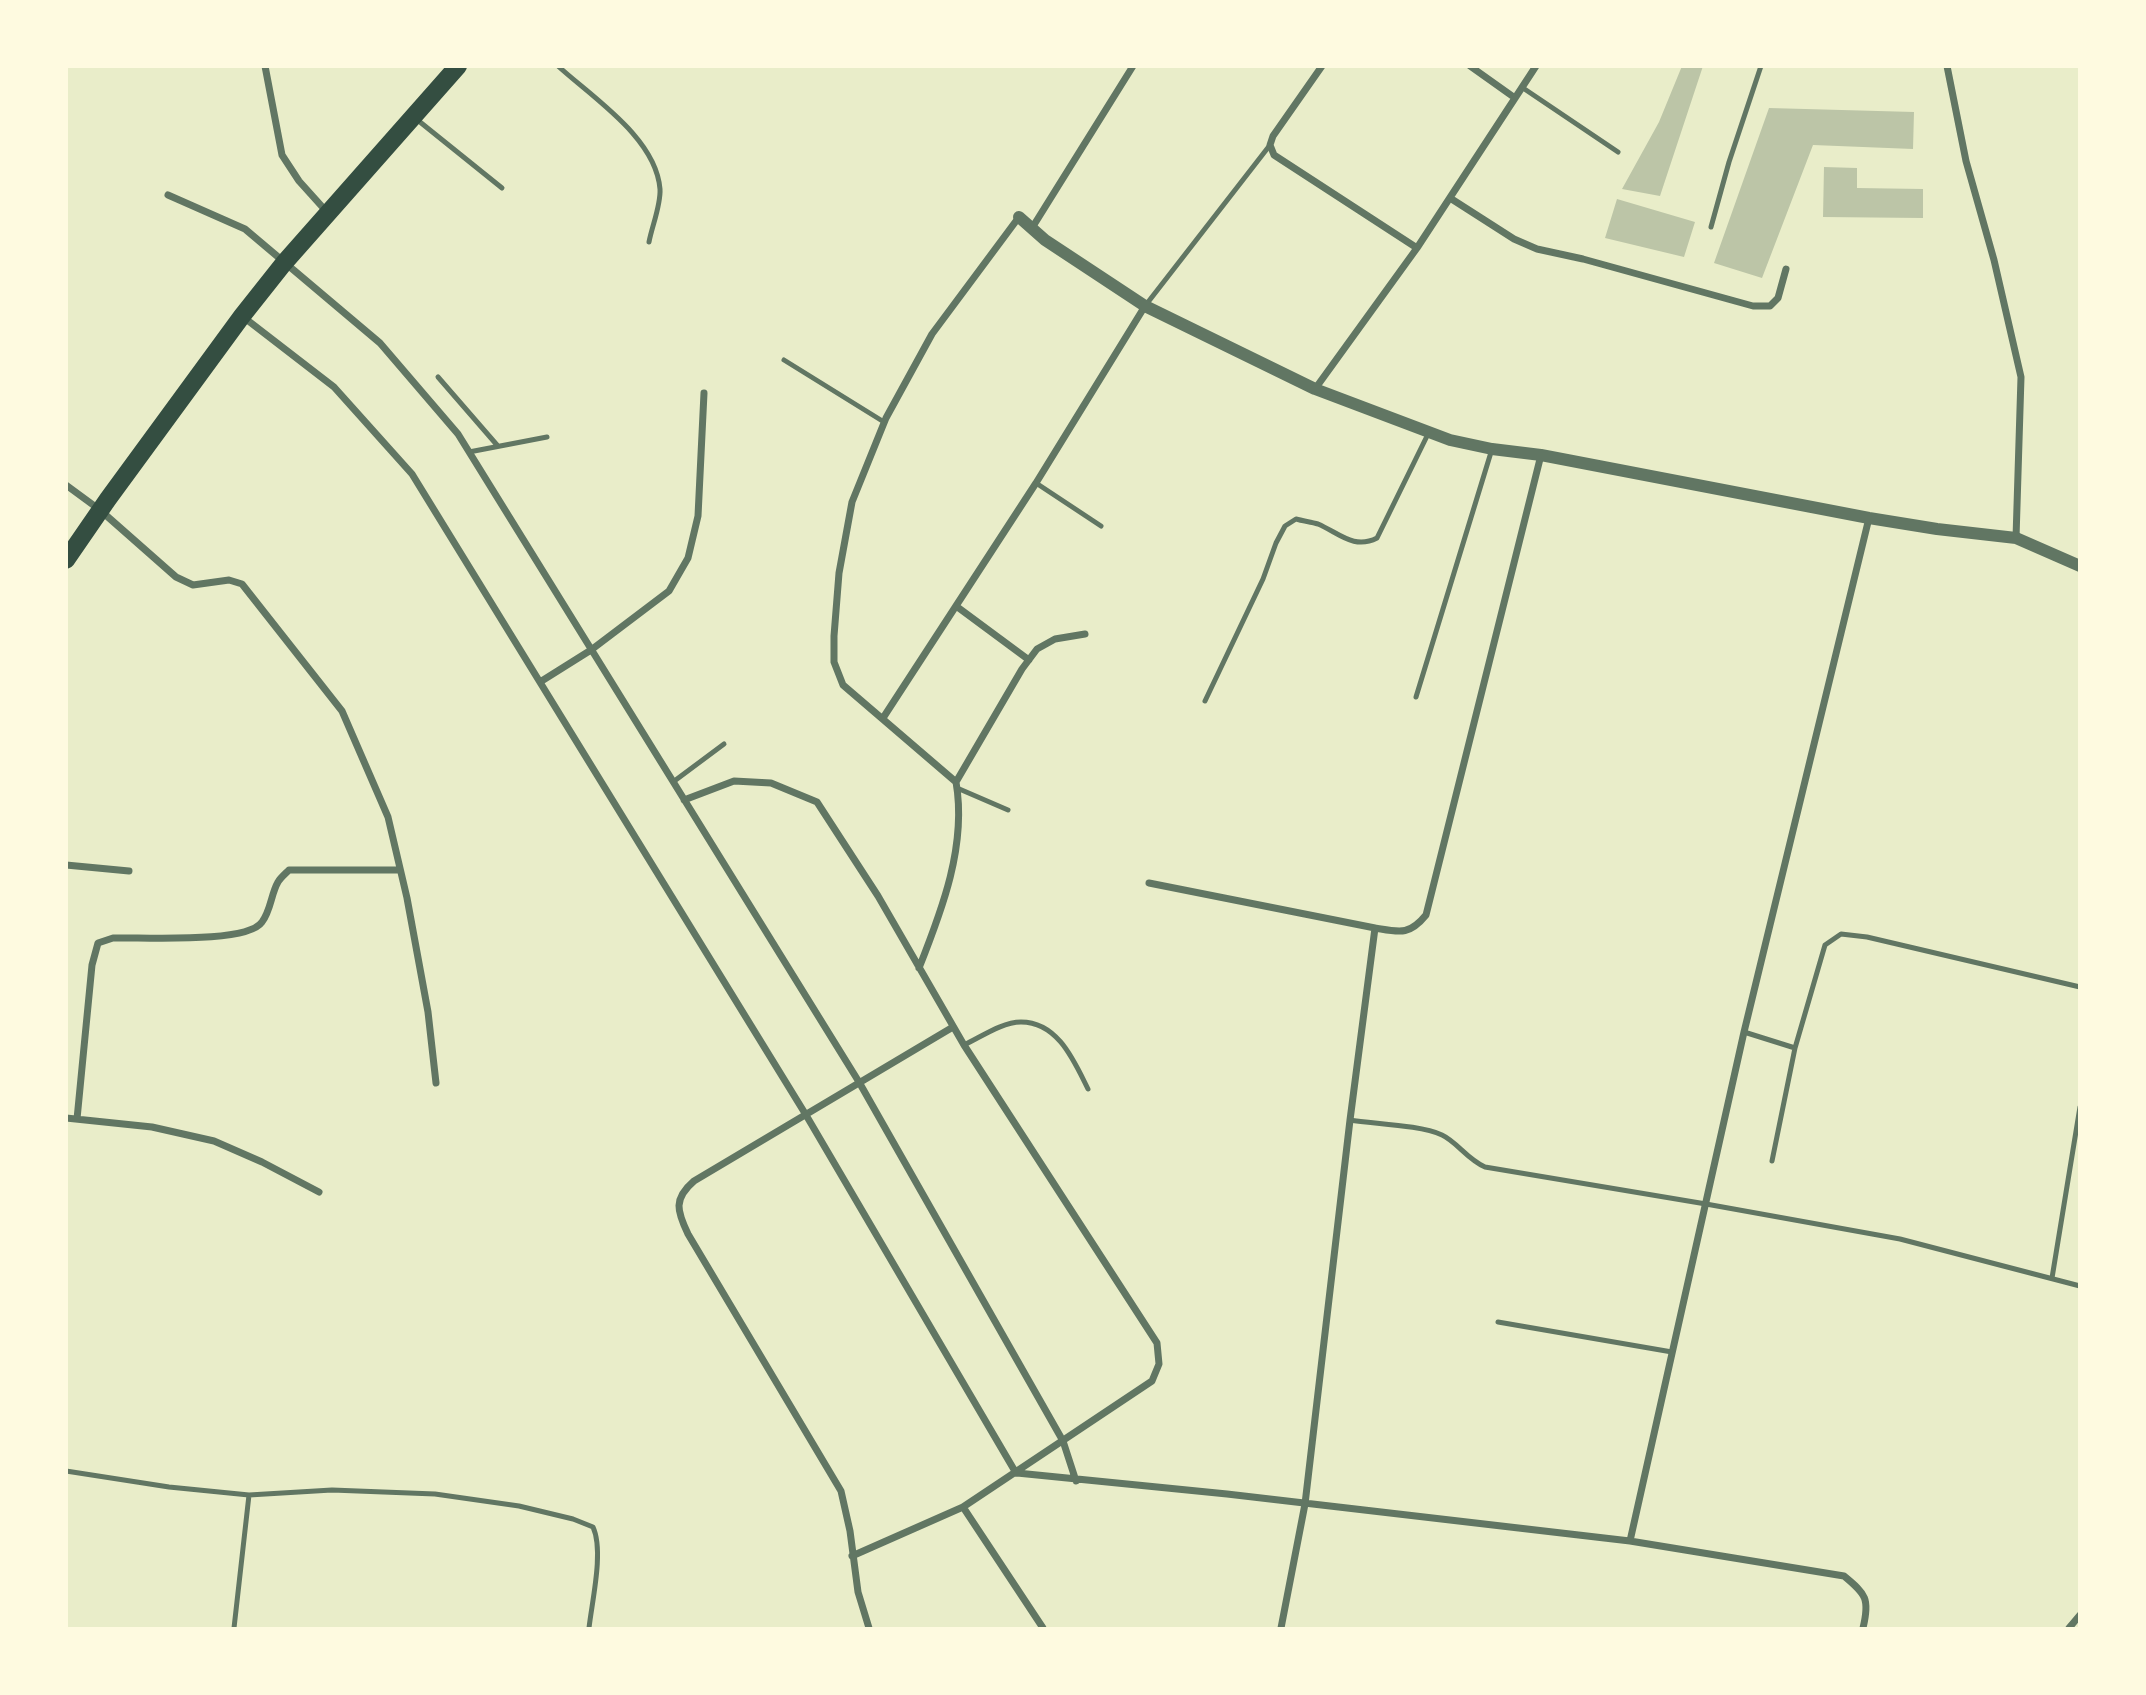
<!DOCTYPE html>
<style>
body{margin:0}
#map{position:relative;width:2146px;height:1695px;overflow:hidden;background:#e9edc9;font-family:"Space Grotesk",sans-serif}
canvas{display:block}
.frame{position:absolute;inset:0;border:68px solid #fefae0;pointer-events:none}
</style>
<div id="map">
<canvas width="2146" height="1695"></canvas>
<div class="frame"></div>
</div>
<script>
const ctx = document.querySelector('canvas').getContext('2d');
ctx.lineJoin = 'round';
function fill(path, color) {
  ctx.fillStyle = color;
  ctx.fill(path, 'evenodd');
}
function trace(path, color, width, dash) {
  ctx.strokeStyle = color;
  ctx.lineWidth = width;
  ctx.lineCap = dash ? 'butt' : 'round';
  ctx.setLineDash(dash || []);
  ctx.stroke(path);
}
fill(new Path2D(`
 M1682,66h21l-43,130 -38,-7 37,-67z
 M1769,108l145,4 -1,37 -100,-4 -51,133 -48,-15z
 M1824,167l33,1v20l66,1v29l-100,-1z
 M1617,199l78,23 -11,35 -79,-19z`), '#bcc5a7');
trace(new Path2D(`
 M558,66c35,32 98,72 102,123 1,16 -8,37 -11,53
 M1523,88l95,64
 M415,118l87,70
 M1711,227l18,-65 32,-96
 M1145,306l125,-161
 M784,360l100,62
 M438,377l59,68
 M469,452l78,-15
 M1036,483l65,43
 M1416,697l76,-248
 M1205,701l58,-122 13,-36 9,-17 11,-7c7,2 15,3 22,5 21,9 36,26 59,14l52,-106
 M673,782l51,-38
 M957,788l51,22
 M1744,1032l51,16
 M964,1045c17,-8 38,-23 57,-23 37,0 53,39 67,67
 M1350,1120c25,4 70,5 92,15 15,7 25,24 43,32l221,37 194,35 180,47
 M1772,1161l23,-113 30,-103 16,-11 26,3 213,50
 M2052,1278l28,-171
 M1498,1322l174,30
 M66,1471l103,16 80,8 83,-5 103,4 84,12 54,13 20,8c11,24 -1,74 -4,101
 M234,1628l15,-133`), '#617663', 5);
trace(new Path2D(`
 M265,66l17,89 17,26 27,30
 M1322,66l-49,70 -3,9 4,10 143,93
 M1470,66l45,32
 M1947,66l19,95 28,99 27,117 -5,161
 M168,195l77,34 135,114 78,91 401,648 204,359 13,40
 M1450,198l64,41 23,10 46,10 170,47h17l8,-8 8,-29
 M1032,228l101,-162
 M242,316l92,71 78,87 394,641 210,358
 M1315,389l102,-141 119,-182
 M66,485l34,25 76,67 17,8 36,-5 13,4 100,127 46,106 19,81 21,114 8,71
 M956,606l73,54
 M540,682l51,-32 78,-59 19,-33 10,-42 6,-123
 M883,718l153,-235 109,-177
 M956,782l66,-113 15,-20 18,-10 30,-5
 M684,800l50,-19 37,2 46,19 61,94 86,149 193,298 2,21 -7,17 -189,126 -111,49
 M66,865l63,6
 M1149,883l226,45
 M919,968c23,-58 48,-123 37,-186l-113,-97 -9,-23v-26l5,-63 13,-71 34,-84 46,-84 87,-117
 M66,1118l86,9 62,14 48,21 57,30
 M77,1119l15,-154 6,-22 15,-5c28,-1 134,6 149,-16 9,-12 9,-28 16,-40 2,-4 8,-9 11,-12h111
 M1017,1473l210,21 403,47 214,35c22,18 26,23 19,52
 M963,1507l80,121
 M1630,1541l114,-509 125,-514
 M869,1628l-11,-36 -8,-61 -9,-40 -153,-257c-11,-23 -15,-35 6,-53l259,-154
 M1281,1628l24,-124 45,-384 25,-192c24,4 34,8 51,-13l115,-460
 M2069,1628l11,-13`), '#617663', 7);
trace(new Path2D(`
 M1019,217l26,23 100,66 170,83 135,51 42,9 49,6 328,63 68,11 79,9 64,28`), '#617663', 12);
trace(new Path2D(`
 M66,560l42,-61 134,-183 42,-53 174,-197`), '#344e41', 18);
</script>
